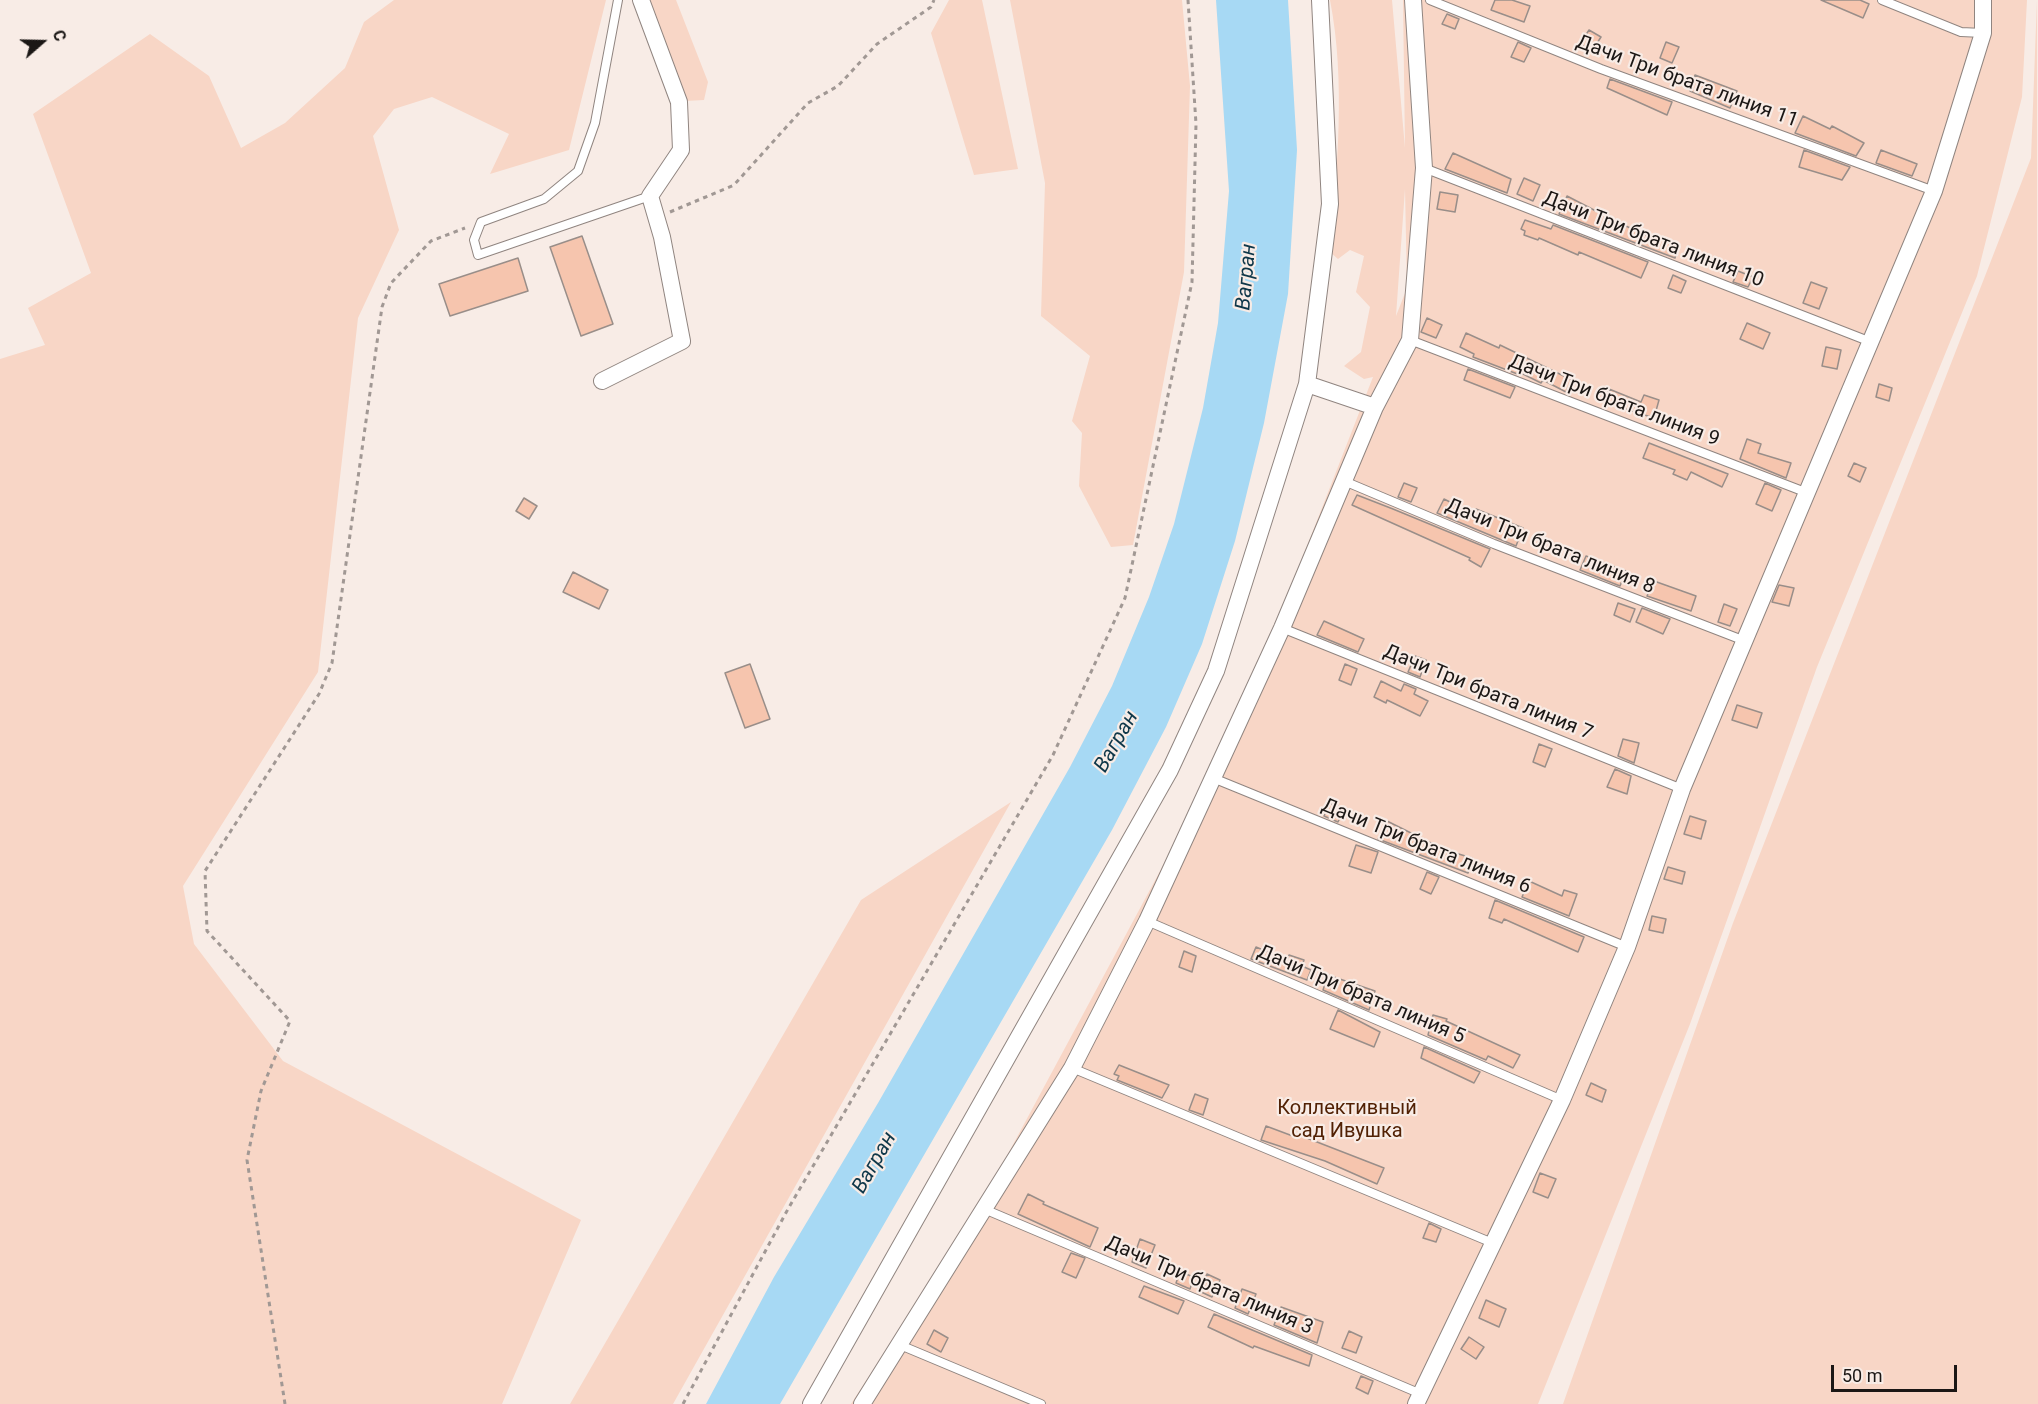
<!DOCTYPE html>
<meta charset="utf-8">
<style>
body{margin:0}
#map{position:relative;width:2038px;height:1404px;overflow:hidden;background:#f8ece6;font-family:Roboto,sans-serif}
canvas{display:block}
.north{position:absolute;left:12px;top:12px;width:60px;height:60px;-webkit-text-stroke:4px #f8ece6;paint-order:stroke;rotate:70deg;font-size:16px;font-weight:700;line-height:24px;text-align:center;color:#1b1715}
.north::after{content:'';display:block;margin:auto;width:21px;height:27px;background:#1b1715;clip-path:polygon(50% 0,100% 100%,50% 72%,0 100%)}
.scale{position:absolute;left:1831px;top:1365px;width:126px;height:27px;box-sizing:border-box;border:3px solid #1b1715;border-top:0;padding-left:8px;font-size:18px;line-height:21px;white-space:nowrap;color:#1b1715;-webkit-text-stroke:4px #f8ece6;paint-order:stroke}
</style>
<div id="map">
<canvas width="2038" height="1404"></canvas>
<div class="north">С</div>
<div class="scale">50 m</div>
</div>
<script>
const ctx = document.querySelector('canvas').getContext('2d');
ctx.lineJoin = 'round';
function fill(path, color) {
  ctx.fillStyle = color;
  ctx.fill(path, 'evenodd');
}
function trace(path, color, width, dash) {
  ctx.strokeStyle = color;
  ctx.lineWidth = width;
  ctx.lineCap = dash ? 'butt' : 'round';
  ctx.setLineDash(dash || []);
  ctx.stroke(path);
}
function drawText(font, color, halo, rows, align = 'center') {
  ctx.font = font + ' Roboto,sans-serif';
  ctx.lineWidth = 4.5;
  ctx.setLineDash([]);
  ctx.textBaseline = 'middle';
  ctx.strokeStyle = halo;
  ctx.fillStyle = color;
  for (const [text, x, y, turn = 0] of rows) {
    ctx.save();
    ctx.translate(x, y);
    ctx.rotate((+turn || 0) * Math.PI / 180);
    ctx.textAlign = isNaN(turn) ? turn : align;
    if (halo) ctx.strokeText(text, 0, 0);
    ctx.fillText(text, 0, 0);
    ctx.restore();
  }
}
fill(new Path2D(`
 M394,0h212l-37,150 -79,24 19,-40 -77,-37 -38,12 -21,27 26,94 -41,88 -40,354 -135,214 11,58 89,117 298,159 -79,184h-502v-1045l45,-14 -17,-37 63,-35 -58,-159 117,-80 59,42 32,72 44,-25 60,-55 19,-46z
 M649,0h27l32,82 -4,18 -19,1z
 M949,0h33l36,169 -44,6 -43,-142z
 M1010,0h172l8,86 -6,186 -51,273 -22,2 -32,-61 3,-53 -10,-12 18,-65 -49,-40 4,-133z
 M1330,0h62l13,148 -2,-148h624l-5,97 -45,179 -160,391 -127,357 -152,380h-687l129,-198 208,-387 93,-206 92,-236 -9,2 -20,-13 17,-14 9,-45 -14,-15 8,-36 -14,-6 -12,9 -8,-7c7,-83 16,-170 0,-252zM1405,189l2,99 -11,28z
 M2037,0l1,1404h-475l170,-481 298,-765z
 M1011,802l-338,602h-103l291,-504z`), '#f8d6c6');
fill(new Path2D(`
 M1216,0h72l9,150 -9,144 -24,129 -29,118 -33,103 -36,83 -54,103 -332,574h-74l68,-127 104,-174 192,-336 42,-81 37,-89 25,-73 29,-116 15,-85 11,-132z`), '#a7d9f4');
const building = new Path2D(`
 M1495,0h17l18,6 -6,16 -33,-12z
 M1821,0h39l9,4 -6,14z
 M1447,14l12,5 -4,10 -13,-5z
 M1589,30l12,7 -9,14 -12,-7z
 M1518,42l13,6 -7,14 -13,-5z
 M1666,42l13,5 -7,16 -12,-5z
 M1695,75l42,16 -7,17 -40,-17z
 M1610,79l62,23 -5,13 -60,-27z
 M1803,116l27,13 2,-3 32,17 -8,13 -61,-23z
 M1804,150l46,17 -8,13 -43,-13z
 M1881,150l36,14 -5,12 -36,-13z
 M1453,153l58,26 -4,14 -62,-24z
 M1524,178l16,7 -7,16 -16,-7z
 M1440,192l18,3 -3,17 -18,-3z
 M1567,196l52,27 34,15 26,6 -4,14 -116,-44z
 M1525,220l26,9 2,-4 95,37 -7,16 -62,-26 -1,3 -39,-17 -1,2 -14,-5 1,-4 -4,-2z
 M582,236l31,88 -32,12 -31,-89z
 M518,258l10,33 -78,25 -11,-32z
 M1738,271l15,6 -5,10 -15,-5z
 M1673,275l13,6 -5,12 -13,-5z
 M1811,282l16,6 -8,21 -16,-6z
 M1427,318l15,7 -6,13 -15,-6z
 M1747,323l23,10 -7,16 -23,-10z
 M1466,333l33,15 1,-3 72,35 -6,12 -23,-12 -2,3 -20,-10 -1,2 -47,-18 1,-3 -14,-7z
 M1826,347l15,3 -4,19 -15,-3z
 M1468,369l47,18 -5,11 -46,-18z
 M1879,384l13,4 -3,13 -13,-4z
 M1609,389l32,13 3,-7 15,5 -5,18 -50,-16z
 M1747,439l14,5 -3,9 33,10 -5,15 -46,-19z
 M1649,443l79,31 -6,13 -31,-15 -4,8 -14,-6 2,-4 -32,-12z
 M1854,463l12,5 -6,14 -12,-6z
 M1404,483l13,5 -6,14 -13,-5z
 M1765,483l16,7 -9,21 -16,-7z
 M1357,495l36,14 97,40 -9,18 -12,-7 1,-2 -118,-53z
 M524,498l13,8 -8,13 -13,-8z
 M1444,499l30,15 2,-5 47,19 -7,18 -79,-33z
 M1586,556l40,15 -6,15 -40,-16z
 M573,572l35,18 -9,19 -36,-17z
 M1654,581l42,15 -5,15 -44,-15z
 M1779,585l15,3 -5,18 -17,-4z
 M1618,603l17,6 -5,13 -16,-7z
 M1724,604l13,5 -7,17 -12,-4z
 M1642,608l28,11 -7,15 -27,-12z
 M1324,621l40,18 -6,13 -41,-17z
 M1415,656l11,4 -6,17 -12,-5z
 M750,664l20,55 -25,9 -20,-55z
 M1345,664l12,5 -6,16 -12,-5z
 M1381,681l20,10 3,-7 12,5 -2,5 14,7 -8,15 -33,-16 -1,3 -12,-6z
 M1737,705l25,8 -5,15 -25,-8z
 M1623,739l16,4 -5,20 -16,-7z
 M1539,744l13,5 -7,18 -12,-5z
 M1615,769l16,7 -4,18 -20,-7z
 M1330,803l14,6 -6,13 -14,-6z
 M1690,816l16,5 -5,18 -17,-5z
 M1387,821l46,23 -1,2 40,12 -4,15 -90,-34z
 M1356,845l22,7 -7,21 -22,-7z
 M1668,867l17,5 -3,12 -18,-5z
 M1427,872l12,5 -8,17 -11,-5z
 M1529,881l33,15 2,-6 13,4 -8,22 -47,-19z
 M1495,900l89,37 -6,15 -74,-33 -2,4 -13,-5z
 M1652,916l14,3 -3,14 -14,-3z
 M1256,947l31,13 2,-5 15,5 -2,6 9,4 -4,10 -56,-21z
 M1184,951l12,5 -4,16 -13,-5z
 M1328,975l47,16 -6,19 -46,-20z
 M1338,1010l42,22 -6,15 -44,-18z
 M1433,1015l14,4 -1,2 74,34 -7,13 -25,-12 -2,4 -58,-25z
 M1424,1047l56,25 -6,11 -53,-25z
 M1119,1065l50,20 -7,13 -45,-18 2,-4 -5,-2z
 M1591,1083l15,7 -4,12 -16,-7z
 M1195,1094l13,5 -5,16 -14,-5z
 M1266,1126l32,12 1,-3 85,33 -7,16 -52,-23 -64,-21z
 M1540,1173l16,6 -8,19 -15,-6z
 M1028,1194l16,8 -1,2 55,24 -8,19 -72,-33z
 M1429,1223l12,6 -5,13 -13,-4z
 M1140,1239l15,6 -9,23 -14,-6z
 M1071,1253l14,5 -9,20 -14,-6z
 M1180,1272l14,5 -4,12 -14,-6z
 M1207,1274l13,6 -8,17 -13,-6z
 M1144,1286l40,15 -6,13 -39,-17z
 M1242,1289l14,5 -8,20 -13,-6z
 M1486,1300l20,9 -7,18 -20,-9z
 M1281,1307l42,15 -6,21 -43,-18z
 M1214,1314l98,41 -3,11 -55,-20 -1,2 -45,-21z
 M934,1330l14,8 -7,14 -14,-8z
 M1349,1331l13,6 -6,16 -14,-5z
 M1469,1337l15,10 -8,12 -15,-10z
 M1361,1376l12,5 -5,13 -12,-6z`);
fill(building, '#f6c5ae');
trace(building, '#998e89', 1.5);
const service = new Path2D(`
 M618,0l-23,123 -17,48 -34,28 -63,23 -7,18 4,15 172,-59
 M1430,0l171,69 333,122
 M1882,0l79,32 22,1
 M1424,168l447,174
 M1410,340l395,152
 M1344,481l150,63 251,97
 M1282,628l400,161
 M1213,778l414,169
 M1147,921l415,179
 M1072,1068l423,176
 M984,1209l437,185
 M900,1345l141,59`);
const minor = new Path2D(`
 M602,381l80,-40 -20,-104 -12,-41 31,-46 -2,-48 -38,-102
 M1307,384l68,23
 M811,1404l359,-634 46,-99 91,-287 23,-180 -10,-204
 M862,1404l210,-336 75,-147 135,-293 93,-221 35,-67 14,-172 -11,-168
 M1416,1404l146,-304 65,-153 55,-158 252,-598 49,-158v-33`);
trace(service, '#908580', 10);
trace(minor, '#908580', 18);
trace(new Path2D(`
 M670,212l64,-27 74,-82 30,-17 39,-42 54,-37 3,-7
 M285,1404l-38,-244 14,-69 29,-70 -83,-90 -2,-60 114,-177 13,-31 50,-356 9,-24 40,-42 34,-13
 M683,1404l105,-195 265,-454 72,-157 67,-316 4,-158 -8,-124`), '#a19894', 3, [4.5, 4.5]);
trace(service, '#fff', 8);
trace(minor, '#fff', 16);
drawText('20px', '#1b1715', '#f8ece6', [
 ["Дачи Три брата линия 11",1687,82,20],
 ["Дачи Три брата линия 10",1653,240,21],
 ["Дачи Три брата линия 9",1614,401,21],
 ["Дачи Три брата линия 8",1550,547,22],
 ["Дачи Три брата линия 7",1488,693,22],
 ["Дачи Три брата линия 6",1426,847,22],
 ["Дачи Три брата линия 5",1361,995,23],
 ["Дачи Три брата линия 3",1209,1286,23]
]);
drawText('20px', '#512104', '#f8ece6', [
 ["Коллективный",1347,1109],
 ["сад Ивушка",1347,1132]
]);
drawText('italic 21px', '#0e3749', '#f8ece6', [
 ["Вагран",1247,277,-85],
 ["Вагран",1117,742,-60],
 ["Вагран",875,1163,-60]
]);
</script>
